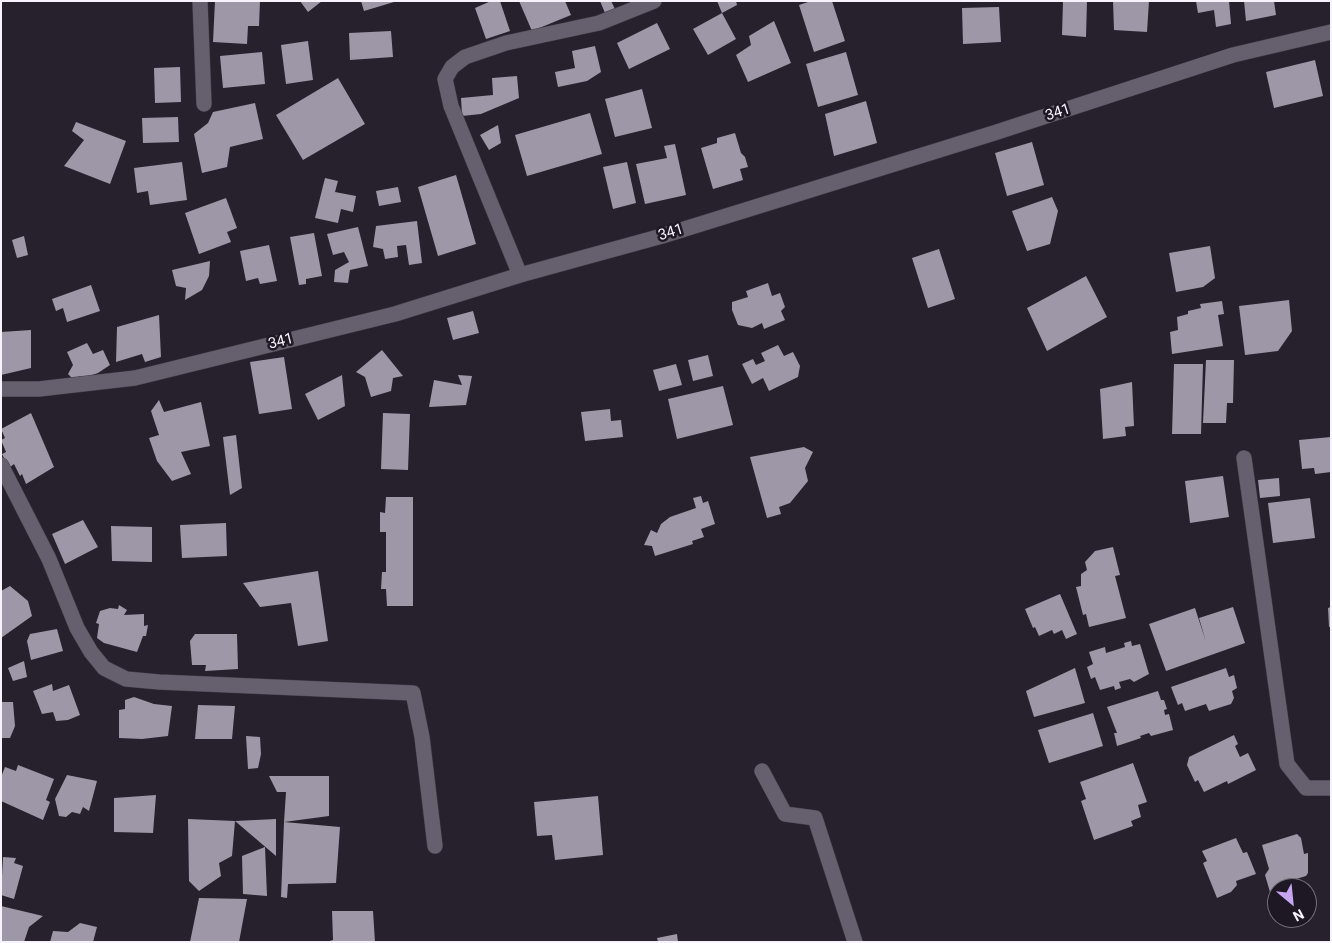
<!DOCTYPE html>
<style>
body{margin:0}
#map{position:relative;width:1332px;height:943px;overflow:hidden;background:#26212d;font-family:Roboto,sans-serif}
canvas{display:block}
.frame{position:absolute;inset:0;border:2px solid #f7f3fc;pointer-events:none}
.north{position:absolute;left:1267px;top:878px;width:50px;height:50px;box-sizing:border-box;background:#1d1823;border:1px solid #74707a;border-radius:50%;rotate:152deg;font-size:14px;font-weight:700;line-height:20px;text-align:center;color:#f7f3fc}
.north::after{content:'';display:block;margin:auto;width:18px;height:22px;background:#c7a6ef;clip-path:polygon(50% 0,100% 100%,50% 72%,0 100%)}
</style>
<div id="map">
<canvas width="1332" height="943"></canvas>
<div class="frame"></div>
<div class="north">N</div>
</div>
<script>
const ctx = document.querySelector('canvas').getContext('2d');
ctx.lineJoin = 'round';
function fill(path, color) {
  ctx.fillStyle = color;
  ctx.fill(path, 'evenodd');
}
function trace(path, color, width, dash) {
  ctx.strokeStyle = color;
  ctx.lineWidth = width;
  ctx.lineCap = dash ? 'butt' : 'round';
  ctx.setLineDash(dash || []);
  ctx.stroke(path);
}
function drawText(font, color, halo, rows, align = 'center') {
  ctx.font = font + ' Roboto,sans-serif';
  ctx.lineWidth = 5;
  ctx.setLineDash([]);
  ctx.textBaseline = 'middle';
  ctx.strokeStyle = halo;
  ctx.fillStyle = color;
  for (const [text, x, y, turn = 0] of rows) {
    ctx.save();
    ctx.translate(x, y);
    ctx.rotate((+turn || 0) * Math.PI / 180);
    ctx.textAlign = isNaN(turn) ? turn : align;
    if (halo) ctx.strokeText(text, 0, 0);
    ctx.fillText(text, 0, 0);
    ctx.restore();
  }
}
fill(new Path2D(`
 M215,1h45l-1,25h-11l-1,18 -34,-2z
 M300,1h22l-14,11z
 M361,1h33v1l-30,9z
 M491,1h9l10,30 -24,8 -11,-31z
 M519,1h46l6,14 -39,16z
 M600,1h11l4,8 -10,4z
 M717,1h19l1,4 -15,8 14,26 -28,16 -15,-26 29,-16z
 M811,1h21l13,40 -31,11 -15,-47z
 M1063,1h24l-1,36 -24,-2z
 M1113,1h36l-2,31 -33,-2z
 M1196,1h33l2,23 -15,3 -2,-17 -16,3z
 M1244,1h30l2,14 -30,6z
 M999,7l2,35 -38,2 -1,-36z
 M774,21l17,42 -43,19 -12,-27 15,-10 -2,-9z
 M657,23l13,26 -41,20 -12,-26z
 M391,31l2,26 -43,3 -1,-27z
 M308,41l5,39 -27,4 -5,-39z
 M595,46l6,26 -14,9 -29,6 -3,-15 20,-4 -3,-17z
 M262,52l3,32 -42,4 -3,-32z
 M846,52l12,43 -40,12 -12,-43z
 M1315,60l8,36 -49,12 -8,-36z
 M180,67l1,35 -26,1 -1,-35z
 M517,76l2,22 -38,16 -19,2 -1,-18 32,-3 -1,-17z
 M338,78l27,46 -62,36 -27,-45z
 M642,89l10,39 -37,9 -10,-38z
 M866,101l11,42 -43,13 -9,-42z
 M255,103l8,36 -33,8 -3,20 -25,6 -8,-39 14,-11 5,-11z
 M590,113l12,41 -75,22 -12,-41z
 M178,117l1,25 -36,1 -1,-25z
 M76,122l50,19 -16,43 -46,-18 20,-26 -12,-9z
 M498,125l3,18 -12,7 -9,-15z
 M735,133l6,20 4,4 3,10 -8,2 3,11 -30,9 -12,-41 16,-5v-5z
 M1032,142l12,43 -37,11 -12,-43z
 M675,144l11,51 -41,9 -9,-40 31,-6 -3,-12z
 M182,162l5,38 -37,5 -2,-14 -11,2 -3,-25z
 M627,162l9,41 -23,6 -10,-42z
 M456,175l20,69 -38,12 -20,-69z
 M325,178l13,3 -3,11 21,4 -3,16 -12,-3 -3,14 -23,-5z
 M398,187l3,15 -22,4 -3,-15z
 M1052,197l6,14 -8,33 -23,7 -15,-40z
 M226,198l11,30 -10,4 4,10 -32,12 -14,-41z
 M417,221l5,42 -13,2 -3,-20 -9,1 1,11 -13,2 -2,-10 -10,-2 3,-21z
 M358,227l10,39 -18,4 -2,13 -14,-1 1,-12 14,-8 -5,-10 -11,3 -6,-21z
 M314,233l8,43 -16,3v5l-7,1 -9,-48z
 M24,236l4,19 -11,3 -5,-18z
 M269,245l8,36 -17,3 -2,-6 -12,3 -6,-30z
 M1210,246l5,32 -12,9 -27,5 -7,-39z
 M939,249l16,50 -27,9 -16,-50z
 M210,261l-1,15 -7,14 -17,10 1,-12 -10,-2 -4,-16z
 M1086,276l21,41 -60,34 -20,-43z
 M768,283l4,13 8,-3 5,14 -4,4 4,9 -21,9 -2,-6 -10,5 -14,-3 -6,-15v-8l16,-5 -2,-6z
 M91,285l9,26 -33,11 -4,-14 -7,3 -4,-12z
 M1289,300l3,31 -14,20 -33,4 -6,-49z
 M1222,301l2,13 -6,1 5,31 -51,8 -2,-22 8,-2 -1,-13 11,-3v-3l13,-3 -1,-4z
 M473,311l6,22 -26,7 -6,-22z
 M159,315l2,42 -16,5 -3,-8 -26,8 1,-35z
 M31,330v38l-30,7v-43z
 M87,343l6,11 10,-4 7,15 -12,8 -15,5 -3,-2 -6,4 -6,-6 5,-9 -6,-13z
 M778,345l6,11 9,-4 7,14 -2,11 -29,14 -6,-13 -11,6 -10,-20 11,-5 3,6 9,-4 -4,-8z
 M382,350l21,26 -10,2 -2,13 -20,6 -6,-20 -9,-5z
 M708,355l5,21 -20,5 -5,-21z
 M284,357l8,52 -33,5 -9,-52z
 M1206,360h28l-1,43h-6l-1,20h-23z
 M676,364l6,21 -23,6 -6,-21z
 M1174,364h29l-2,70h-29z
 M342,375l3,31 -27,14 -13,-26z
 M458,375l14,1 -6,29 -37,2 5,-27 28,5z
 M1132,382l2,44 -9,1 1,9 -23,3 -3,-50z
 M723,386l10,39 -56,14 -9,-40z
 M159,400l5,12 37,-10 9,44 -29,6 10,22 -19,7 -15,-20 -8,-23 10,-3 -8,-24z
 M610,409l1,12 10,-1 2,17 -38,4 -4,-29z
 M31,413l23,54 -28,17 -4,-10 -2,2 -6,-12 -5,4 -7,-14 4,-2 -5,-12 4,-2 -4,-9z
 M383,413l27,1 -2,56 -27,-1z
 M236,435l6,53 -12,7 -7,-58z
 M1331,437v35l-16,2 -1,-6 -12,1 -3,-29z
 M804,447l9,5 -8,16 3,13 -18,22 -11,4 2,7 -14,4 -17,-61z
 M1223,476l6,41 -39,6 -5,-42z
 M1279,478l1,18 -20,2 -2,-18z
 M701,496l2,7 5,-2 7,23 -14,5 3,8 -12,4 1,3 -38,12 -3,-10 -8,-1 7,-15 6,3 4,-9 9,-7 26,-9 -3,-10z
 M386,497h27v109h-26l-1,-17h-5l1,-17h4v-40h-6v-20l5,1z
 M1310,498l5,40 -42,5 -5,-40z
 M83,520l15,27 -33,17 -13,-30z
 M226,523l1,33 -45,2 -2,-33z
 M111,526l41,1v35l-40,-1z
 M1113,547l7,28 -5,1 11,42 -37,9 -3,-13 -3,1 -7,-28 5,-1v-12l6,-4 -2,-8 10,-11z
 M318,571l10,70 -30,5 -7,-43 -31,4 -17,-24z
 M10,586l18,15 4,15 -31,22v-47z
 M1060,594l17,40 -11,5 -4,-9 -8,4 -2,-4 -13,6 -4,-9 -2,1 -8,-19z
 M119,605l8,5 -3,5 20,-1v12l4,-1 -2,11h-3l-6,16 -33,-9 -7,-5 2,-14 -3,-1 4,-12 10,-3 8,1z
 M1233,607l12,36 -79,28 -17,-47 46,-16 11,34 -7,-24z
 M1331,607v20h-2l-1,-19z
 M57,629l6,22 -32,9 -4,-19 3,-7z
 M195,634h42l1,35 -33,2 1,-6h-14l-2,-24z
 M1131,641l1,5 8,-2 9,30 -15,8 -4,-3 -11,3 2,6 -6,2 -1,-4 -14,4 -5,-13 -4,2 -4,-12 6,-3 -4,-12 16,-5 1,6 19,-6 -1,-4z
 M24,661l3,16 -14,4 -5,-13z
 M1075,668l10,35 -51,14 -8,-26z
 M1226,668l3,9 5,-2 3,13 -5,3 2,7 -3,6 -22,7 -3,-7 -21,7 -3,-8 -4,2 -7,-18z
 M52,684l1,7 16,-6 11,30 -12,5 -12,1 -3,-9 -11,2 -9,-23z
 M1158,691l3,9h3l3,9 -3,1 1,5 4,-1 4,16 -22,6 -2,-3 -9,3 1,2 -24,8 -3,-13h3l-10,-26z
 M134,697l20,7 18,2 -4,30 -26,3 -23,-1v-28l6,-1v-9z
 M1,702h12l2,24 -5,12h-9z
 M198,705l37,1 -3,33h-37z
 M1093,713l10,33 -54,17 -11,-33z
 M1234,735l4,9 -3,2 5,11 8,-4 8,17 -28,14 -1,-3 -23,11 -6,-12 -3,2 -8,-17 2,-8z
 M246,736l14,1 1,17 -3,14 -10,1z
 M1133,763l14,39 -9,3 3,12 -10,4 2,5 -39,14 -13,-39 5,-2 -6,-17z
 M18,765l36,14 -8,21 4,2 -7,18 -42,-19v-24l4,-10 11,4z
 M67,775l30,6 -8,30 -6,-4 -3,7 -8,-2 -6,5 -7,-1 -4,-17z
 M269,776h60v40l-45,6 2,-30h-9z
 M156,795l-3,38 -39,-1v-34z
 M598,796l5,59 -48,5 -3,-25 -15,1 -3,-34z
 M188,819l47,2 41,-2v37l-41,-35 -3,35 -13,7 2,13 -22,15 -10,-10z
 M284,822l56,5 -4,56 -48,1 -1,14 -6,-1z
 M1297,834l4,4 3,16 4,-1v20l-2,3 -10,3 1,4 -6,2 -1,-5 -6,1 2,7h-9v2l-7,2 -5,-17 4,-6 -7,-24z
 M1236,838l7,15 4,-1 9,22 -20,7 1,4 -6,7 -14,6 -14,-35 4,-2 -5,-10z
 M265,847l2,49 -24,-2 -1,-38z
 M3,857l13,1 -2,5 9,3 -9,33 -13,-4z
 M199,898l48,1 -8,43h-49z
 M1,906l42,10 -14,11 -5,15h-23z
 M332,911h41l2,31h-49l7,-2z
 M80,923l17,4 -4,15h-43l3,-11 15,1z
 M677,934l1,8h-20l-1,-4z`), '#9e97a7');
const minor = new Path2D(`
 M200,1l4,103
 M520,275l-69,-169 -6,-27 7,-12 13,-10 41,-14 93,-20 55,-22
 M1,389h38l96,-11 260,-64 125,-39 142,-39 332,-103 239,-78 98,-23
 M1244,458l43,306 19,24h25
 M1,465l48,94 28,69 14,24 13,16 22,11 33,3 254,11 9,44 13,109
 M762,771l23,43 30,4 40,124`);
trace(minor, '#423e48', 16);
trace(minor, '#66606e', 15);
drawText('15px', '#f7f3fc', '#1d1823', [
 ["341",1058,113,-18],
 ["341",671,233,-17],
 ["341",281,342,-14]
]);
</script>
